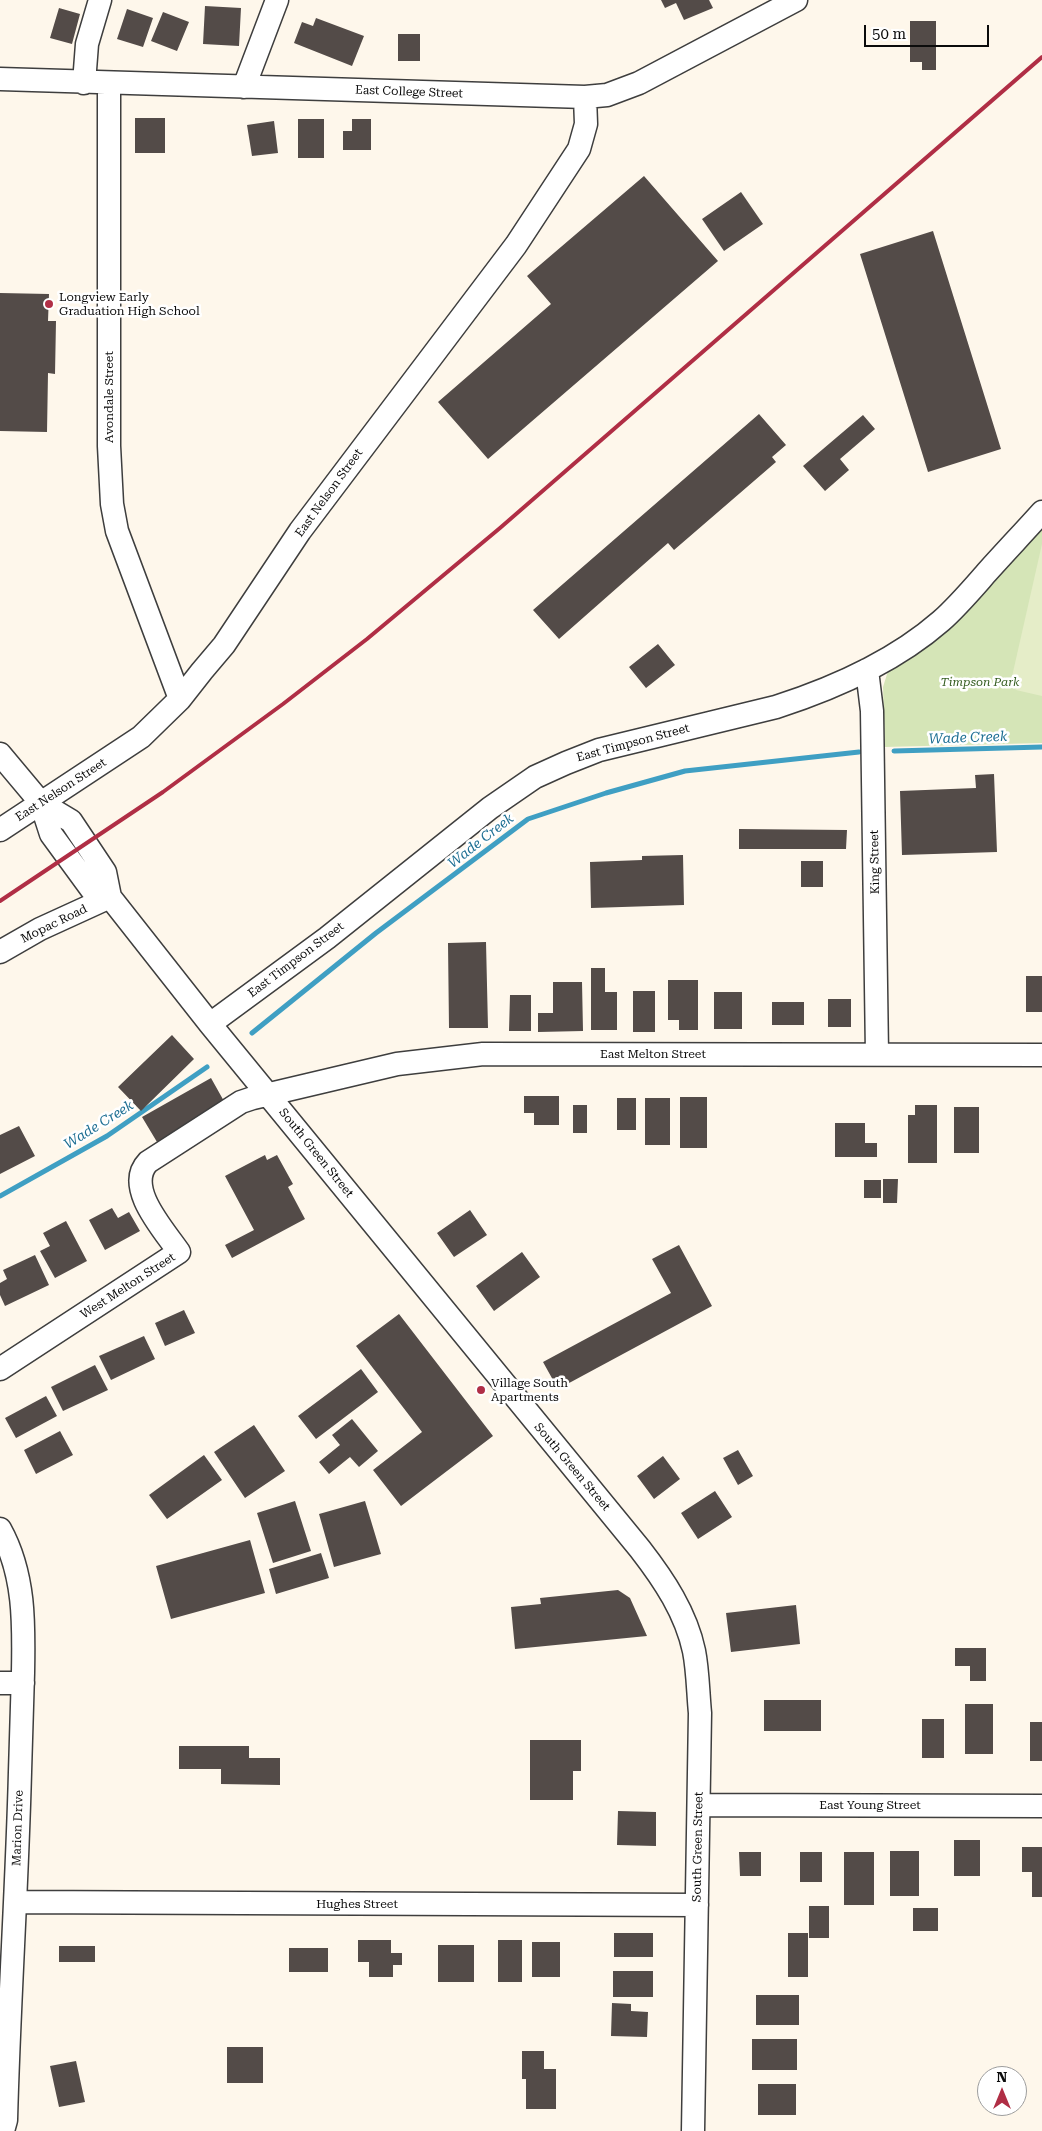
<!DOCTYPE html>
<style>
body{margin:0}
#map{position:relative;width:1042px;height:2131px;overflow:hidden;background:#fef7eb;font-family:"Roboto Serif",serif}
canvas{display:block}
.north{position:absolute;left:977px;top:2066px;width:50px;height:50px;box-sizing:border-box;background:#fff;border:1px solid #9d9d9d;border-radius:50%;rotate:0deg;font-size:14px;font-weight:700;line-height:20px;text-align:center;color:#0b0b0b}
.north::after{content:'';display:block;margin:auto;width:18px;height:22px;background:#b02e45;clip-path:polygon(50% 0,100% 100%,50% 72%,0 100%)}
.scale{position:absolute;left:864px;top:25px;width:125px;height:22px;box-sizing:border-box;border:2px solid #0b0b0b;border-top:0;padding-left:6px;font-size:15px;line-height:18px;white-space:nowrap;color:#0b0b0b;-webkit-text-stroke:4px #fff;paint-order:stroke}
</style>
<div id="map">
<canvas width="1042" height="2131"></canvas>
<div class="north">N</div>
<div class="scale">50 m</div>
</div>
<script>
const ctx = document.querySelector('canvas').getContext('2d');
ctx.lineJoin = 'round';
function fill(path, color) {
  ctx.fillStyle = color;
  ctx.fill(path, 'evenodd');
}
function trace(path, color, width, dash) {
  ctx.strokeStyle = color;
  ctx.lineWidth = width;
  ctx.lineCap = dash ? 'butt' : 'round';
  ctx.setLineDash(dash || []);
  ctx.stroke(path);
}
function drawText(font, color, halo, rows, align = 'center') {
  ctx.font = font + ' "Roboto Serif",serif';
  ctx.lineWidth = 5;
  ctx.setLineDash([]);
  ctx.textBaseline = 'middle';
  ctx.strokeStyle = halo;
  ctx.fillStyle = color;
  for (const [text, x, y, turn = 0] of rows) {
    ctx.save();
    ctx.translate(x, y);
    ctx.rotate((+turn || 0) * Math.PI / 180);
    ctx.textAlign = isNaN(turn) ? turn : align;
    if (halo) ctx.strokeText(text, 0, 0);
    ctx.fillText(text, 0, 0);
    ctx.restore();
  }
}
fill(new Path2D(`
 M1042,527v216l-157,4 -2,-60 5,-16z`), '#d5e5b7');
fill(new Path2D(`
 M1042,544v152l-26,-6 -5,-9z`), '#e5edc8');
trace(new Path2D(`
 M894,751l148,-4
 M252,1033l124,-100 152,-114 78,-26 79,-22 174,-19
 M0,1196l107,-60 100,-69`), '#3f9fc3', 5);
fill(new Path2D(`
 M661,0h48l4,8 -29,12 -8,-17 -11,5z
 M205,6l36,2 -2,38 -36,-2z
 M59,8l21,6 -8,30 -22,-6z
 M127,9l26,9 -10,29 -26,-8z
 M163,12l26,10 -12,29 -26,-10z
 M316,18l48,18 -12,30 -58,-23 8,-21 11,4z
 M910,21h26v49h-14v-8h-12z
 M398,34h22v27h-22z
 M135,118h30v35h-30z
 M298,119h26v39h-26z
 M352,119h19v31h-28v-19h9z
 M274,121l4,32 -26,3 -5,-31z
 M644,176l74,85 -230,198 -50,-57 113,-98 -24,-28z
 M741,192l22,32 -39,27 -22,-32z
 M933,231l68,218 -73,23 -68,-218z
 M0,293l49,1 -1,27h8l-1,53 -7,-1 -1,59 -47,-1z
 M759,414l27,31 -14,12 4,5 -102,88 -6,-7 -109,96 -26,-29z
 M863,415l12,14 -35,30 9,11 -24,21 -22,-25z
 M658,644l17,21 -29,23 -17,-21z
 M994,774l3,78 -95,3 -2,-64 76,-3 -1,-13z
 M739,829l108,1 -1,19h-107z
 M683,855l1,50 -93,3 -1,-46 52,-2v-4z
 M801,861h22v26h-22z
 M486,942l2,86h-39l-1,-85z
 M591,968h14v24h12v38h-26z
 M1026,976h16v36h-16z
 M668,980h30v50h-19v-10h-11z
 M553,982h29l1,49 -45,1v-19h15z
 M633,991h22v41h-22z
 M714,992h28v37h-28z
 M510,995h21v36h-22z
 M828,999h23v28h-23z
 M772,1002h32v23h-32z
 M172,1035l22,24 -53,52 -23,-24z
 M211,1078l14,25 -68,39 -15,-25z
 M524,1096h35v29h-25v-12h-10z
 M680,1097h27v51h-27z
 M617,1098h19v32h-19z
 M645,1098h25v47h-25z
 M573,1105h14v28h-14z
 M915,1105h22v58h-29v-48h7z
 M954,1107h25v46h-25z
 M835,1123h30v20h12v14h-42z
 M19,1126l16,30 -35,18v-39z
 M265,1155l2,5 10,-5 16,29 -5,3 17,32 -73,39 -7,-13 29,-15 -29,-54z
 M883,1179h15l-1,24h-14z
 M864,1180h17v18h-17z
 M112,1208l6,10 11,-6 11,19 -35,19 -16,-30z
 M470,1210l17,25 -33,22 -17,-24z
 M66,1221l21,40 -32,17 -15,-27 10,-5 -7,-13z
 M679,1245l33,61 -154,83 -15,-27 128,-69 -19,-34z
 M522,1252l18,25 -46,34 -18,-25z
 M35,1255l14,30 -44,21 -5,-11v-12l7,-4 -4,-9z
 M184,1310l11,23 -30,13 -10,-23z
 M399,1314l94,122 -92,70 -28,-36 49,-38 -66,-86z
 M144,1336l11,23 -44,21 -12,-24z
 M95,1365l13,25 -45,21 -12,-24z
 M361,1369l17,23 -62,47 -18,-23z
 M46,1396l11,20 -41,22 -11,-20z
 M352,1419l26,32 -19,16 -9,-10 -21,17 -10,-12 21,-17 -8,-10z
 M254,1425l31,46 -40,27 -31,-46z
 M60,1431l13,24 -37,19 -12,-24z
 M738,1450l15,26 -15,9 -15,-27z
 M204,1455l18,25 -55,39 -18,-24z
 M663,1456l17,23 -26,20 -17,-23z
 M715,1491l17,26 -34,22 -17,-26z
 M295,1501l16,50 -38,12 -16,-50z
 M365,1501l16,53 -47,13 -15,-53z
 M250,1540l15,53 -94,26 -15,-53z
 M321,1553l8,25 -53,16 -7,-25z
 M618,1590l12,8 17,38 -132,13 -4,-42 30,-3 -1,-6z
 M796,1605l4,39 -69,8 -5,-39z
 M955,1648h31v33h-16v-15h-15z
 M764,1700h57v31h-57z
 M965,1704h28v50h-28z
 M922,1719h22v39h-22z
 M1030,1722h12v39h-12z
 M530,1740h51v31h-8v29h-43z
 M179,1746h70v12h31v27l-59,-1v-15h-42z
 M618,1811l38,1v34l-39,-1z
 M954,1840h26v36h-26z
 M1022,1847h20v50h-10v-25h-10z
 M890,1851h29v45h-29z
 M739,1852h22v24h-21z
 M800,1852h22v30h-22z
 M844,1852h30v53h-30z
 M809,1906h20v32h-20z
 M913,1908h25v23h-25z
 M614,1933h39v24h-39z
 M788,1933h20v44h-20z
 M358,1940h33v13h11v12h-9v12h-24v-15h-11z
 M498,1940h24v42h-24z
 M532,1942h28v35h-28z
 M438,1945h36v37h-36z
 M59,1946h36v16h-36z
 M289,1948h39v24h-39z
 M613,1971h40v26h-40z
 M756,1995h43v30h-43z
 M612,2003l19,1v7l17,1 -1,25 -36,-1z
 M752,2039h45v31h-45z
 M227,2047h36v36h-36z
 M522,2051h22v18h12v40h-30v-30h-4z
 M76,2061l9,41 -26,5 -9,-41z
 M758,2084h38v31h-38z`), '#534b48');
const minor = new Path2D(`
 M0,79l585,18 22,-2 32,-12 157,-83
 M84,83l3,-39 13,-44
 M109,84v362l3,58 5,27 63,168
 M244,87l33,-87
 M867,670l5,41 5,343
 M0,754l41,49 30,18 34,51 5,25 100,127 430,525c24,31 46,64 54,102 4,20 4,42 6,62l-7,418
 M41,803l10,31 41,56 18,7
 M0,830l141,-93 39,-38 22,-28 22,-26 76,-114 216,-286 63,-96 7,-25 -1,-27
 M0,952l40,-23 70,-32
 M210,1024l117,-86 163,-130 45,-31 31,-14 33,-13 177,-43c59,-19 118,-45 165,-86 17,-15 32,-33 47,-50 18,-20 36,-39 54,-59
 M0,1369l179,-117c-15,-22 -55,-65 -31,-90l93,-60 12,-4 144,-34 86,-10 559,1
 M0,1529c25,45 24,95 23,144 -1,33 -2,66 -3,99 -3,116 -11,232 -14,348l-3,11
 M0,1683h23
 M699,1805l343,1
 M16,1902l681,3`);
trace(minor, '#3e3e3e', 25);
trace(minor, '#fff', 22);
trace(new Path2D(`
 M0,901l163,-109 120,-88 84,-65 133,-111 542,-471`), '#b02e45', 4);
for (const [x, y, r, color] of [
 [49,304,5,"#b02e45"],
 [481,1390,5,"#b02e45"]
]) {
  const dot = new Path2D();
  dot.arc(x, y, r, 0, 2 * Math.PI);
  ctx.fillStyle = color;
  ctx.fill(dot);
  trace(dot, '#fff', 2);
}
drawText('12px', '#0b0b0b', '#fff', [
 ["East College Street",409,92,2],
 ["Avondale Street",109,397,-90],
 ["East Nelson Street",329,493,-54],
 ["East Timpson Street",633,743,-15],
 ["East Nelson Street",61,790,-33],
 ["King Street",875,862,-91],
 ["Mopac Road",54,924,-26],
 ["East Timpson Street",296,960,-37],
 ["East Melton Street",653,1054],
 ["South Green Street",316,1153,51],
 ["West Melton Street",128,1286,-33],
 ["South Green Street",572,1467,50],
 ["East Young Street",870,1805],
 ["Marion Drive",18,1828,-88],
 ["South Green Street",698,1847,-89],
 ["Hughes Street",357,1904]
]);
drawText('12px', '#0b0b0b', '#fff', [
 ["Longview Early",59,297],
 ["Graduation High School",59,311],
 ["Village South",491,1383],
 ["Apartments",491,1397]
], 'left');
drawText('italic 12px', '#355d21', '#fff', [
 ["Timpson Park",980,682]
]);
drawText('italic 14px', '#1e6f93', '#fff', [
 ["Wade Creek",968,738,-2],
 ["Wade Creek",481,841,-38],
 ["Wade Creek",99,1125,-32]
]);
</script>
